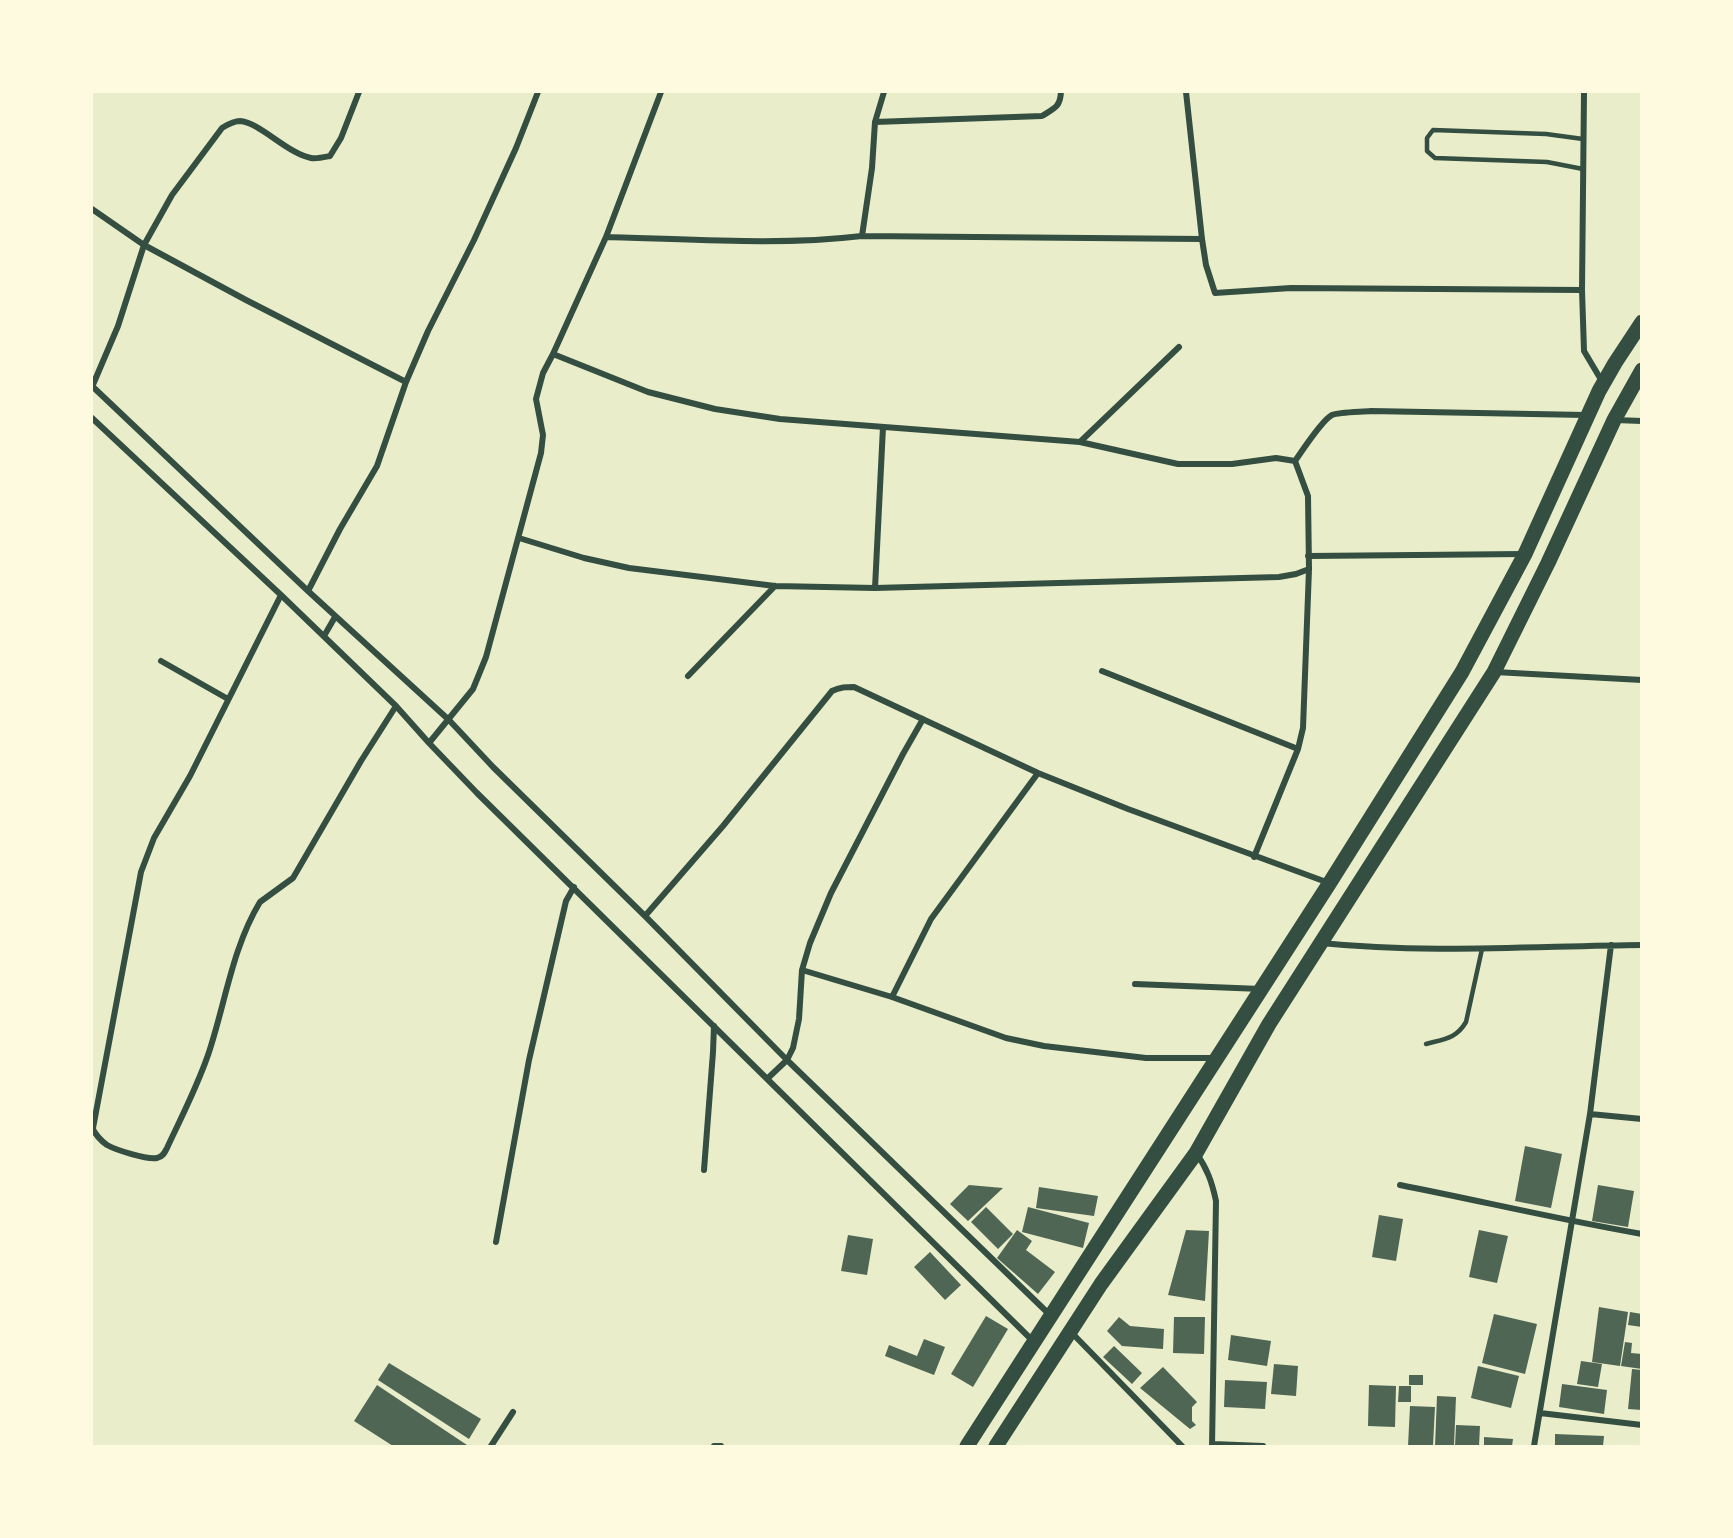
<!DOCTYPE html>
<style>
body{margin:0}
#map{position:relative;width:1733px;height:1538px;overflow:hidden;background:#e9edc9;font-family:Mulish,sans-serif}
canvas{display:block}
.frame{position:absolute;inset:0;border:93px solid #fefae0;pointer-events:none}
</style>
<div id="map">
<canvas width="1733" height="1538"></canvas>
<div class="frame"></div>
</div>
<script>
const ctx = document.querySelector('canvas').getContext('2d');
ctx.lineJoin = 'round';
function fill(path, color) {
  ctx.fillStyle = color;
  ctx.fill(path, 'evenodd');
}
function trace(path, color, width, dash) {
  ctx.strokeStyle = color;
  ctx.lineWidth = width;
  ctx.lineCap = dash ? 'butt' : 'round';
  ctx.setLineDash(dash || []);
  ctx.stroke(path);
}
fill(new Path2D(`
 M1525,1146l37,8 -11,54 -36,-7z
 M969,1185l34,3 -35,33 -18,-17z
 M1598,1185l36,6 -6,36 -36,-6z
 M1039,1187l59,9 -4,20 -58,-8z
 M986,1207l27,27 -15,15 -27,-27z
 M1028,1207l61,16 -6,25 -61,-16z
 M1379,1215l24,4 -7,42 -24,-4z
 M1017,1230l15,11 -6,9 29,22 -17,22 -41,-36z
 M1186,1230l23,1 -4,70 -37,-6z
 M1479,1230l29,6 -11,47 -28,-6z
 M848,1235l25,4 -6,36 -26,-4z
 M930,1252l31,33 -16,15 -31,-33z
 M1599,1307l29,5 -8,54 -28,-4z
 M1630,1312l12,2v13l-14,-2z
 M1494,1314l43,10 -12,50 -43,-11z
 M986,1316l22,13 -35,58 -22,-13z
 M1119,1317l11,9 34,3 -1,20 -41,-3 -15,-15z
 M1174,1317h31l-1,37 -31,-1z
 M1231,1335l40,6 -4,25 -39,-6z
 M924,1339l21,8 -11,28 -49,-19 4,-11 28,11z
 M1625,1342l7,1 -1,10 11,1v15l-21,-3z
 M1114,1346l28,27 -10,11 -29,-27z
 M1581,1361l21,3 -4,23 -21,-3z
 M389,1363l92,56 -12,20 -91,-59z
 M1274,1364l24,2 -2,30 -25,-2z
 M1478,1366l41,10 -8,32 -40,-10z
 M1163,1367l34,35 -5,5v14l4,4 -6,4 -50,-41z
 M1632,1369l10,1v40l-14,-1z
 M1409,1375h14v10h-14z
 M1225,1380l42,2 -2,27 -41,-2z
 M1562,1384l45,6 -3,24 -45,-7z
 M377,1385l90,60 -1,1h-73l-39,-25z
 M1369,1385l27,1 -1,41 -27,-1z
 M1399,1386h12v16h-13z
 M1437,1396l19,1 -2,49h-19z
 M1410,1406l25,1 -2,39h-25z
 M1456,1425l24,1 -1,20h-24z
 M1555,1434l49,2 -1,10h-48z
 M1484,1437l29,2 -1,7h-28z`), '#4f6655');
trace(new Path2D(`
 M1583,139l-37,-5 -113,-4 -6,8v13l8,7 112,4 36,7
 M1426,1044c18,-5 30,-5 40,-22l16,-73`), '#344e41', 4.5);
trace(new Path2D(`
 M884,92l-9,30 -3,46 -10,68 340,3
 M1186,92l16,147 4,26 9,28 76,-5 291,2
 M1584,92l-2,198 2,61 19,32
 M875,122l167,-6c13,-8 18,-9 19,-24
 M92,209l52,36 102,55 160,82
 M606,237c85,2 171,9 256,-1
 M553,354l95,38 67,17 65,10 300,23 98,22h54l44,-6 19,3c7,-10 27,-41 37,-46 7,-3 31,-3 39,-4l215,4
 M92,386l216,205 141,129 44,47 152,149 142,144 263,255
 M92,387l26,-61 26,-81 28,-50 50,-67c5,-3 11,-7 18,-7 19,1 48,33 71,37 6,1 14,-1 19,-2l11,-18 18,-46
 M92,418l189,177 115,111 33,37 48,50 557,549
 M1615,420l27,1
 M1080,442l99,-95
 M519,538l65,20 45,10 146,18 100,2 404,-11 17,-3 13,-5
 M1308,556l216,-2
 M875,588l8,-161
 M308,591l32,-62 37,-63 29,-84 22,-51 46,-91 42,-92 22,-56
 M324,636l11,-19
 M161,661l67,38
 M1102,671l196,78
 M1495,672l147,8
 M688,676l87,-90
 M429,743l44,-54 13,-32 55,-204 2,-18 -7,-36 7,-26 10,-19 53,-117 55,-145
 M1254,857l44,-108 5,-21 6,-159 -1,-73 -13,-35
 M645,916l78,-90 109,-135c8,-4 14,-4 22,-4l184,86 90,36 201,74
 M1321,943c107,11 214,3 321,2
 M802,970l90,27 114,41 38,8 102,12h70
 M1135,984l126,5
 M892,997l39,-78 107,-146
 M767,1079l20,-19 6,-12 6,-29 3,-49 8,-27 21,-50 72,-139 20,-35
 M1590,1114l52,5
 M92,1127c2,6 9,14 15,18 9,5 40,15 50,13 6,-1 8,-6 10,-10 14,-30 30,-61 41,-93 17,-50 24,-107 52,-153l33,-24 68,-117 35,-55
 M93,1128l48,-256 13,-34 36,-62 91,-181
 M1196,1153c11,15 16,29 20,48l-4,245
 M704,1170l9,-118 1,-26
 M1400,1185c81,16 161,35 242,49
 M496,1242l33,-182 37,-159 8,-14
 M1071,1332l111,114
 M1540,1413l102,12
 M1213,1444l50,2
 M491,1446l22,-34
 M714,1446h7
 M1534,1446l56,-332 21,-169`), '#344e41', 6);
trace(new Path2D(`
 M967,1446l362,-562 133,-212 63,-118 74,-163 16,-28 27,-41
 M996,1446l105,-162 95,-131 73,-129 225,-352 54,-109 66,-143 28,-50`), '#344e41', 15);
</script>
